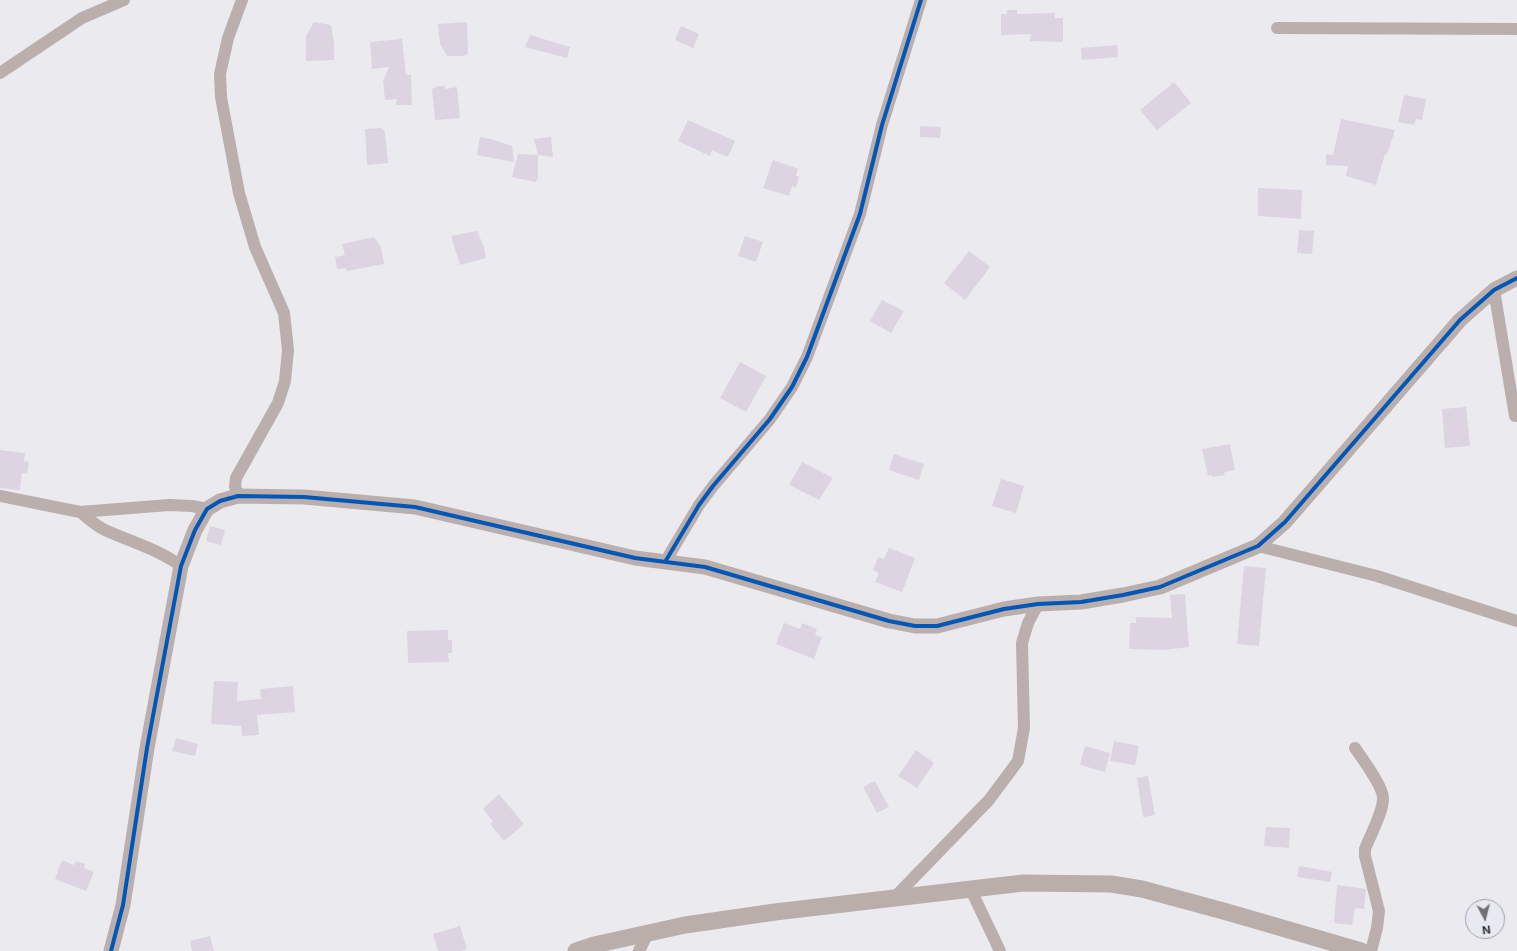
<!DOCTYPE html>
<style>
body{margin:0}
#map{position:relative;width:1517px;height:951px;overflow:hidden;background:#ebebef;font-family:Inter,sans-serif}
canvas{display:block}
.north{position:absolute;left:1465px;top:899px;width:40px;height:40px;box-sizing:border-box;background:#e9eaf1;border:1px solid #9fa0a5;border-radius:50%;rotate:173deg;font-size:11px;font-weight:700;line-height:16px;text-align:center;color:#2f3033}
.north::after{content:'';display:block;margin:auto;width:14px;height:18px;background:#717175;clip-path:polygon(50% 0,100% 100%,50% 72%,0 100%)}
</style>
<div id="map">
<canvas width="1517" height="951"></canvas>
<div class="north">N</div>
</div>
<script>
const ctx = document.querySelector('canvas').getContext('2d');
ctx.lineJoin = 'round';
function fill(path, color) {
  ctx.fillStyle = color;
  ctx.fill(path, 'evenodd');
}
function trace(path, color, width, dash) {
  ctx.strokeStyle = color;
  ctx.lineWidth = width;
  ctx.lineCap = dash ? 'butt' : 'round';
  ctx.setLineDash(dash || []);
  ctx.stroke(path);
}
fill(new Path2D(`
 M1007,10h10v4l38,-1v5h8v24l-33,-1 1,-7 -30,1v-21h6z
 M314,22l17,3 3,18v17l-28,1v-25z
 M467,22l1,32 -5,2h-16l-7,-12 -2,-20z
 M681,26l18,8 -6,14 -18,-8z
 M530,35l40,12 -3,11 -42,-11z
 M402,39l4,36h5l1,30h-16l1,-6 -12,1 -2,-19 6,-14 -17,2 -2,-27z
 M1117,45l1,12 -36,3 -1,-12z
 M1174,82l17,21 -34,27 -17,-20z
 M439,86h5l2,3 11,-2 3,31 -25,2 -3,-31z
 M1404,95l22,4 -4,21 -6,-1 -2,6 -16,-3z
 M1341,119l54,11 -8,24h-2l-9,31 -30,-9 2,-10 -22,-1v-11l7,1z
 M688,120l47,21 -7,16 -16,-7 -2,6 -32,-15z
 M920,126l21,1 -1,11 -20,-1z
 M381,128l4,4 3,31 -21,2 -2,-36z
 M480,137l11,2 21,7 2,16 -37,-7z
 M551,137l2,20 -15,-2 -4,-16z
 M518,154l20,1v23l-3,4 -23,-5z
 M773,160l25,9 -2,7 3,1 -3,11 -4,-2 -3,10 -26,-8z
 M1258,188l44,2 -1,29 -43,-3z
 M1299,230l15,1 -2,23 -15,-1z
 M477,231l7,16 2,11 -26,7 -9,-29z
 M745,236l18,6 -7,20 -18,-6z
 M374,237l7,10 3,17 -37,7 -2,-3 -8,1 -2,-12 10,-2 -3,-11z
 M969,251l21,16 -25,33 -21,-17z
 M882,300l22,11 -13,22 -21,-12z
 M740,362l26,14 -20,36 -26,-14z
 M1466,407l4,39 -25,2 -3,-39z
 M1230,444l5,26 -11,2 1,3 -13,2 -1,-2 -3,1 -6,-27z
 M0,450l25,3 -1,8 5,1 -2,12 -5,-1 -2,17 -20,-2z
 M894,454l30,10 -5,16 -30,-10z
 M802,462l31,16 -14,22 -30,-15z
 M1001,479l23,7 -8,27 -24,-7z
 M210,526l15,4 -4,15 -15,-4z
 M889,548l26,10 -13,34 -27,-10 4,-9 -6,-3 5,-13 6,2z
 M1244,566l22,2 -7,78 -22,-2z
 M1185,594l4,53 -25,3 -35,-1 1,-26h6v-6l36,1 -2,-23z
 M784,623l16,6 2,-6 15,6 -2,6 7,2 -8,22 -38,-15z
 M448,630v10h4v13h-4l1,9 -41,1 -1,-32z
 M214,681l24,1 -1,19 24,-2 -1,-10 33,-3 2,26 -38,3 2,20 -17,1 -1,-10 -30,-2z
 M176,738l22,6 -3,12 -23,-5z
 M1114,741l25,5 -4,19 -25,-4z
 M1085,746l25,7 -5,19 -25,-7z
 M916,750l18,13 -17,25 -19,-12z
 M1148,776l7,39 -12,2 -6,-39z
 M875,781l14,26 -12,6 -14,-26z
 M499,794l25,30 -20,17 -14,-17 3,-3 -10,-12z
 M1266,827l24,1 -1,20 -25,-2z
 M62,860l12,5 2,-4 9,3 -1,4 10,4 -8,19 -31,-12z
 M1299,866l33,6 -2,10 -33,-5z
 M1337,885l29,4 -2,20 -9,-1 -3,17 -18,-2z
 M460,926l7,23 -6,2h-23l-5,-17z
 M210,936l4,15h-22l-2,-10z`), '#dcd4e0');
trace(new Path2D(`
 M1277,28l240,1
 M0,73l82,-55 42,-18
 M1494,290l21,126
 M0,496l80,16 89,-7 23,1 15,3
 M238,496l-3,-10 1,-8 42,-75 7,-22 3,-31 -4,-37 -29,-66 -16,-54 -18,-96 -1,-23 8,-36 14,-38
 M80,512c8,6 16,14 25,18 26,12 53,19 76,36
 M1258,546l119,30 140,45
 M665,562l34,-57 14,-19 57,-67 22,-32 15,-30 53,-143 22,-89 39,-125
 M1355,748c7,10 29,40 28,51 0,13 -13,37 -18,50v7l14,55 -2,17 -6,23
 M970,888l30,63
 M894,898l95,-98 29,-39 6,-33 -2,-85 6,-20 10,-19
 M639,951l9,-18`), '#baafac', 12);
trace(new Path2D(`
 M111,951l12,-46 24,-157 34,-182 14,-36 12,-21 13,-8 18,-5 66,1 111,10 220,51 70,9 184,54 26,5h22l67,-17 34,-5 43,-2 42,-7 37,-8 98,-41 27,-24 175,-202 34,-30 23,-12`), '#baafac', 15);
trace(new Path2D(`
 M576,951l18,-6 91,-20 90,-13 248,-29 88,1 31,5 85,23 134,39`), '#b9aeaa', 17);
trace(new Path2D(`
 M665,562l34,-57 14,-19 57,-67 22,-32 15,-30 53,-143 22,-89 39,-125
 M111,951l12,-46 24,-157 34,-182 14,-36 12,-21 13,-8 18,-5 66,1 111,10 220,51 70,9 184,54 26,5h22l67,-17 34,-5 43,-2 42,-7 37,-8 98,-41 27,-24 175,-202 34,-30 23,-12`), '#0057b8', 4);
</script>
